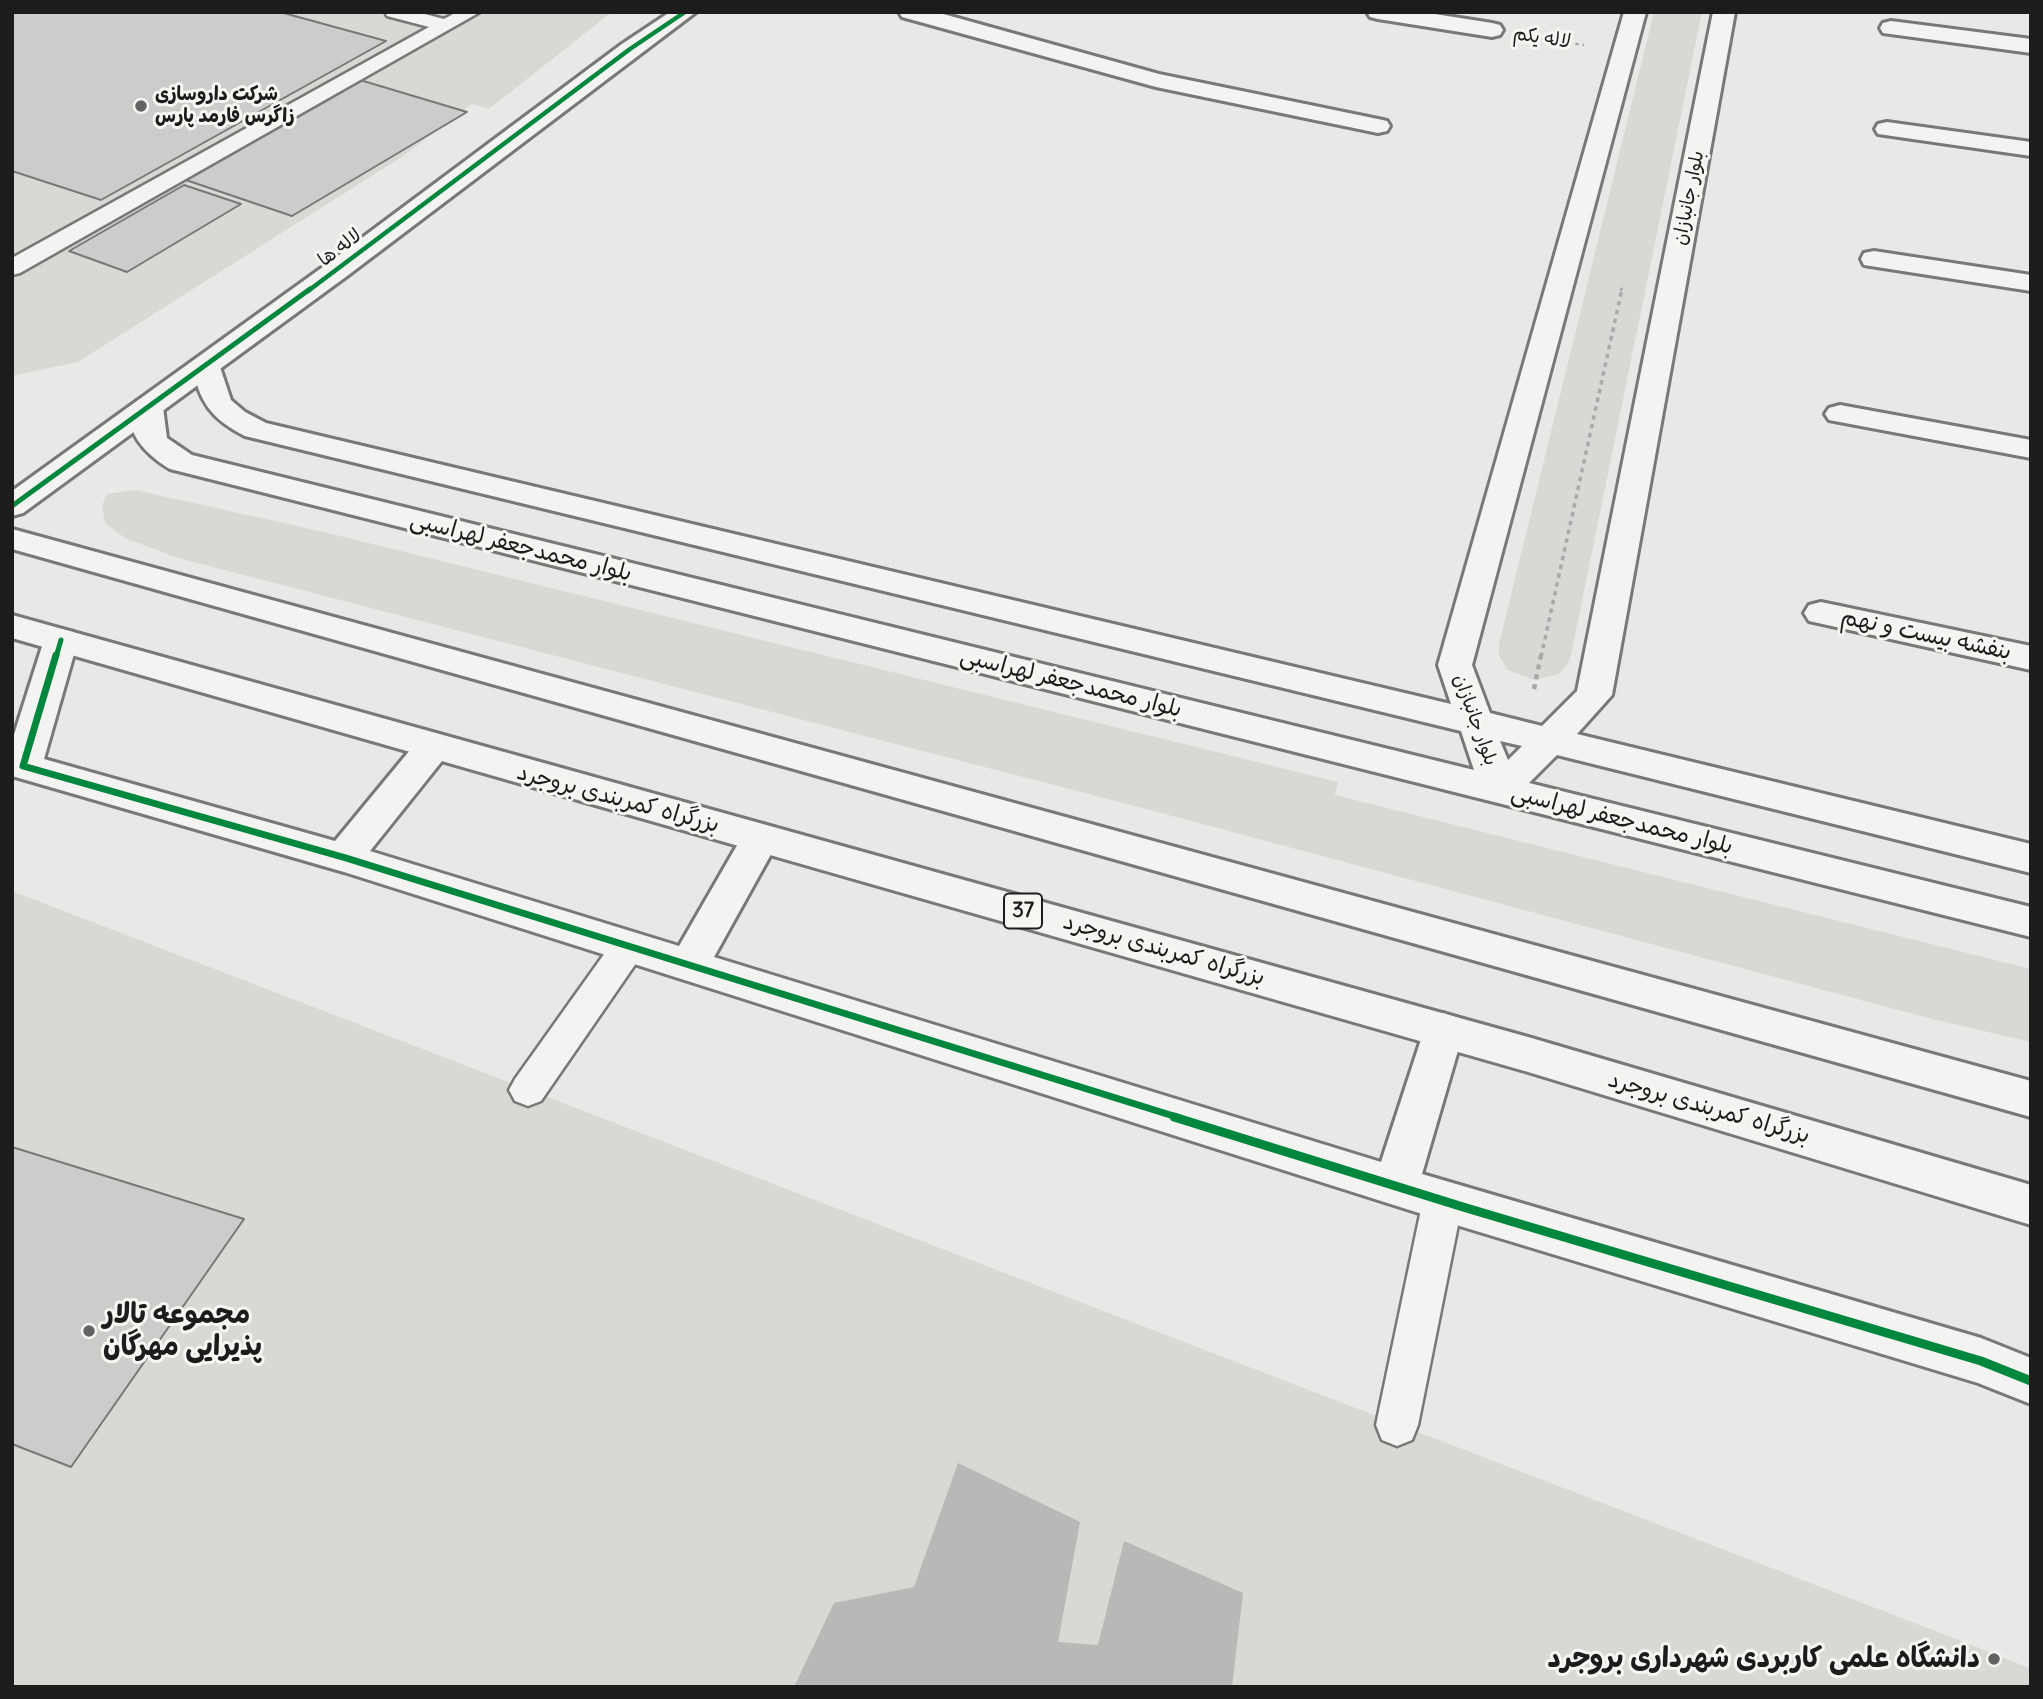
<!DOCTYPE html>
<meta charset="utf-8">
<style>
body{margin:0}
#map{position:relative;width:2043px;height:1699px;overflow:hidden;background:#e8e8e6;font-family:Delius,sans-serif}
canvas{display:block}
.frame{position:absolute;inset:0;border:14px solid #1c1c1c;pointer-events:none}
</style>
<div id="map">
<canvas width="2043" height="1699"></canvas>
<div class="frame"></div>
</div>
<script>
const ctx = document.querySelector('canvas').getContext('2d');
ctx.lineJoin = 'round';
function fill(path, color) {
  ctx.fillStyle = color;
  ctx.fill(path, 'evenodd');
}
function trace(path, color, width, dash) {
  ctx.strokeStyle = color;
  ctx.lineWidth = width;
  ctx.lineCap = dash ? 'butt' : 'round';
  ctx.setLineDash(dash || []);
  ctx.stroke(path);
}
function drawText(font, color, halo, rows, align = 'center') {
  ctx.font = font + ' Delius,"Playpen Sans Arabic",sans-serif';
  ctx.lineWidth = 6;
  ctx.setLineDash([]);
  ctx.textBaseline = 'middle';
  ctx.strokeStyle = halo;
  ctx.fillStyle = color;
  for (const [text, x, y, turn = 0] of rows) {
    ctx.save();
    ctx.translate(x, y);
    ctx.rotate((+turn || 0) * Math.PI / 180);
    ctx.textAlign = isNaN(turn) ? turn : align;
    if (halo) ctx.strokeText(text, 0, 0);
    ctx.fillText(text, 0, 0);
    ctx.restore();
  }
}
fill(new Path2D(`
 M12,12h600l-123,97 -17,-5 -69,52 -325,206 -66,14z
 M1654,12h48l-132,648 -11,14 -26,6 -25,-10 -9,-14v-12z
 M135,490l189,42 1014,250 -3,13 696,174v73l-99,-23 -797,-213 -957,-248 -53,-20 -20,-15 -3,-17 5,-12z
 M12,891l1970,758 49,20v18h-2019z`), '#d8d8d5');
fill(new Path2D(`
 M958,1463l122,59 -22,120 40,3 26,-104 119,52 -11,94h-438l40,-84 80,-16z`), '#b8b8b6');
const building = new Path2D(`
 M12,12h268l106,29 -285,159 -89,-29z
 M360,80l107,32 -175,104 -112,-38z
 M184,185l57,19 -114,68 -58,-21z
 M12,1147l232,72 -173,248 -59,-23z`);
fill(building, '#ccccca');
trace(building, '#787877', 2);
const service = new Path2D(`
 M385,12h32l27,7 13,-7h23l-460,261 -8,2v-17l417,-231 -42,-11z
 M629,932l12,4 5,10 -5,10 -100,145 -13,5 -13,-5 -6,-11 6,-11 102,-143z
 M1443,1183l14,5 6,12 -45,225 -6,15 -15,6 -15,-6 -6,-15 47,-225 6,-12z`);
const minor = new Path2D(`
 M899,12h37l223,62 219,45 9,2 3,5 -3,5 -9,2 -222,-46 -254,-70z
 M1367,12h55l70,11 8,2 3,5 -3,5 -8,2 -114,-18 -8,-2z
 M1891,21l140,18v14l-148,-20 -3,-5 3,-5z
 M1887,122l144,20v14l-153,-22 -3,-5 3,-5z
 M1874,251l157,24v16l-167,-26 -3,-6 3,-6z
 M1840,405l191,35v18l-202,-38 -4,-6 4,-6z
 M1821,602l210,44v24l-222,-49 -5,-8 5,-8z
 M61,629l12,3 5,8 -34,119 291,82 85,-103 13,-4 13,4 5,9 -5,9 -76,95 309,95 68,-118 14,-4 14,4 5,10 -66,119 667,205 47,-144 15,-5 15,5 6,12 -42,144 559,164 50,20v46l-53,-21 -515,-156 -1119,-355 -332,-96v-35l32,-101 5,-8z`);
const tertiary = new Path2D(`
 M670,12h26l-349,264 -324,237 -11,3v-25l315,-227 295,-220z`);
const secondary = new Path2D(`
 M1624,12h22l-174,653 18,48 52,13 35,-35 136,-679h22l-123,683 -35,39 454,110v29l-474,-118 -28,28 502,124v30l-1861,-468c-22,-13 -52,-40 -33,-68l11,-3 11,3 4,6 4,31 25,17 1282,315 -13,-39 -1216,-295c-32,-16 -48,-35 -52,-72l4,-6 10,-3 10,3 14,42 14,12 21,11 1185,281 -13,-39zM1500,741l22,5 -14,14z`);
const trunk = new Path2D(`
 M12,529l2019,552v36l-2019,-568z
 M12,615l1516,422 503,148v40l-503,-153 -1516,-434z`);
trace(service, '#787877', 5);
trace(minor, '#787877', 6);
trace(tertiary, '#787877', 6);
trace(secondary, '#787877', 6);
trace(trunk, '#787877', 6);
trace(new Path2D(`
 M1527,36l57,9
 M1621,291l2,-7`), '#a9a9a8', 2.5, [3.5, 3.5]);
trace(new Path2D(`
 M1541,657l81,-368`), '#a9a9a8', 3.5, [4.5, 4.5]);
trace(new Path2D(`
 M1534,689l7,-34`), '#a9a9a8', 4.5, [5, 5]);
fill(service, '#f3f3f1');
fill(minor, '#f3f3f1');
fill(tertiary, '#f3f3f1');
fill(secondary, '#f3f3f1');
fill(trunk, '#f3f3f1');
trace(new Path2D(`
 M308,291l322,-242 55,-37`), '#00873e', 4.5);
trace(new Path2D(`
 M12,506l298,-217
 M56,657l5,-17`), '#00873e', 5);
trace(new Path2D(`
 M56,655l-33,111 323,92 834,260`), '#00873e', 7);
trace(new Path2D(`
 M1174,1117l289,90 518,154 50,20`), '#00873e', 9);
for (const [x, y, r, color] of [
 [141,106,7,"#636363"],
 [89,1331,7,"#636363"],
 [1994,1659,7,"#636363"]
]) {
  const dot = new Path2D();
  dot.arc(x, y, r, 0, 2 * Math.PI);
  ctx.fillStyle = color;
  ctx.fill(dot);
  trace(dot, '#f6f6f2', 2.5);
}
drawText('19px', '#1c1c1c', '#f6f6f2', [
 ["لاله یکم",1542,38,9],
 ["بلوار جانبازان",1689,198,-79],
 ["لاله ها",340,248,-37],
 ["بلوار جانبازان",1475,720,70]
]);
drawText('bold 19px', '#1c1c1c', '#f6f6f2', [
 ["شرکت داروسازی",155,95],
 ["زاگرس فارمد پارس",155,117]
], 'left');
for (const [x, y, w] of [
 [1023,911,38]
]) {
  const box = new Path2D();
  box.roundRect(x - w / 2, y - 17.5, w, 35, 5);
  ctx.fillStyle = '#f6f6f2';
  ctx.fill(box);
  trace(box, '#1c1c1c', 2);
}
drawText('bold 21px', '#1c1c1c', null, [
 ["37",1023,911]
]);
drawText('23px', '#1c1c1c', '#f6f6f2', [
 ["بلوار محمدجعفر لهراسبی",521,547,14],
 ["بنفشه بیست و نهم",1926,635,12],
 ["بلوار محمدجعفر لهراسبی",1071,683,14],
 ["بزرگراه کمربندی بروجرد",618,799,15],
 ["بلوار محمدجعفر لهراسبی",1622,820,14],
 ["بزرگراه کمربندی بروجرد",1164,950,16],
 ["بزرگراه کمربندی بروجرد",1709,1108,16]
]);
drawText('bold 28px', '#1c1c1c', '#f6f6f2', [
 ["مجموعه تالار",103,1315],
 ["پذیرایی مهرگان",103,1347],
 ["دانشگاه علمی کاربردی شهرداری بروجرد",1980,1659,"right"]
], 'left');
</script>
